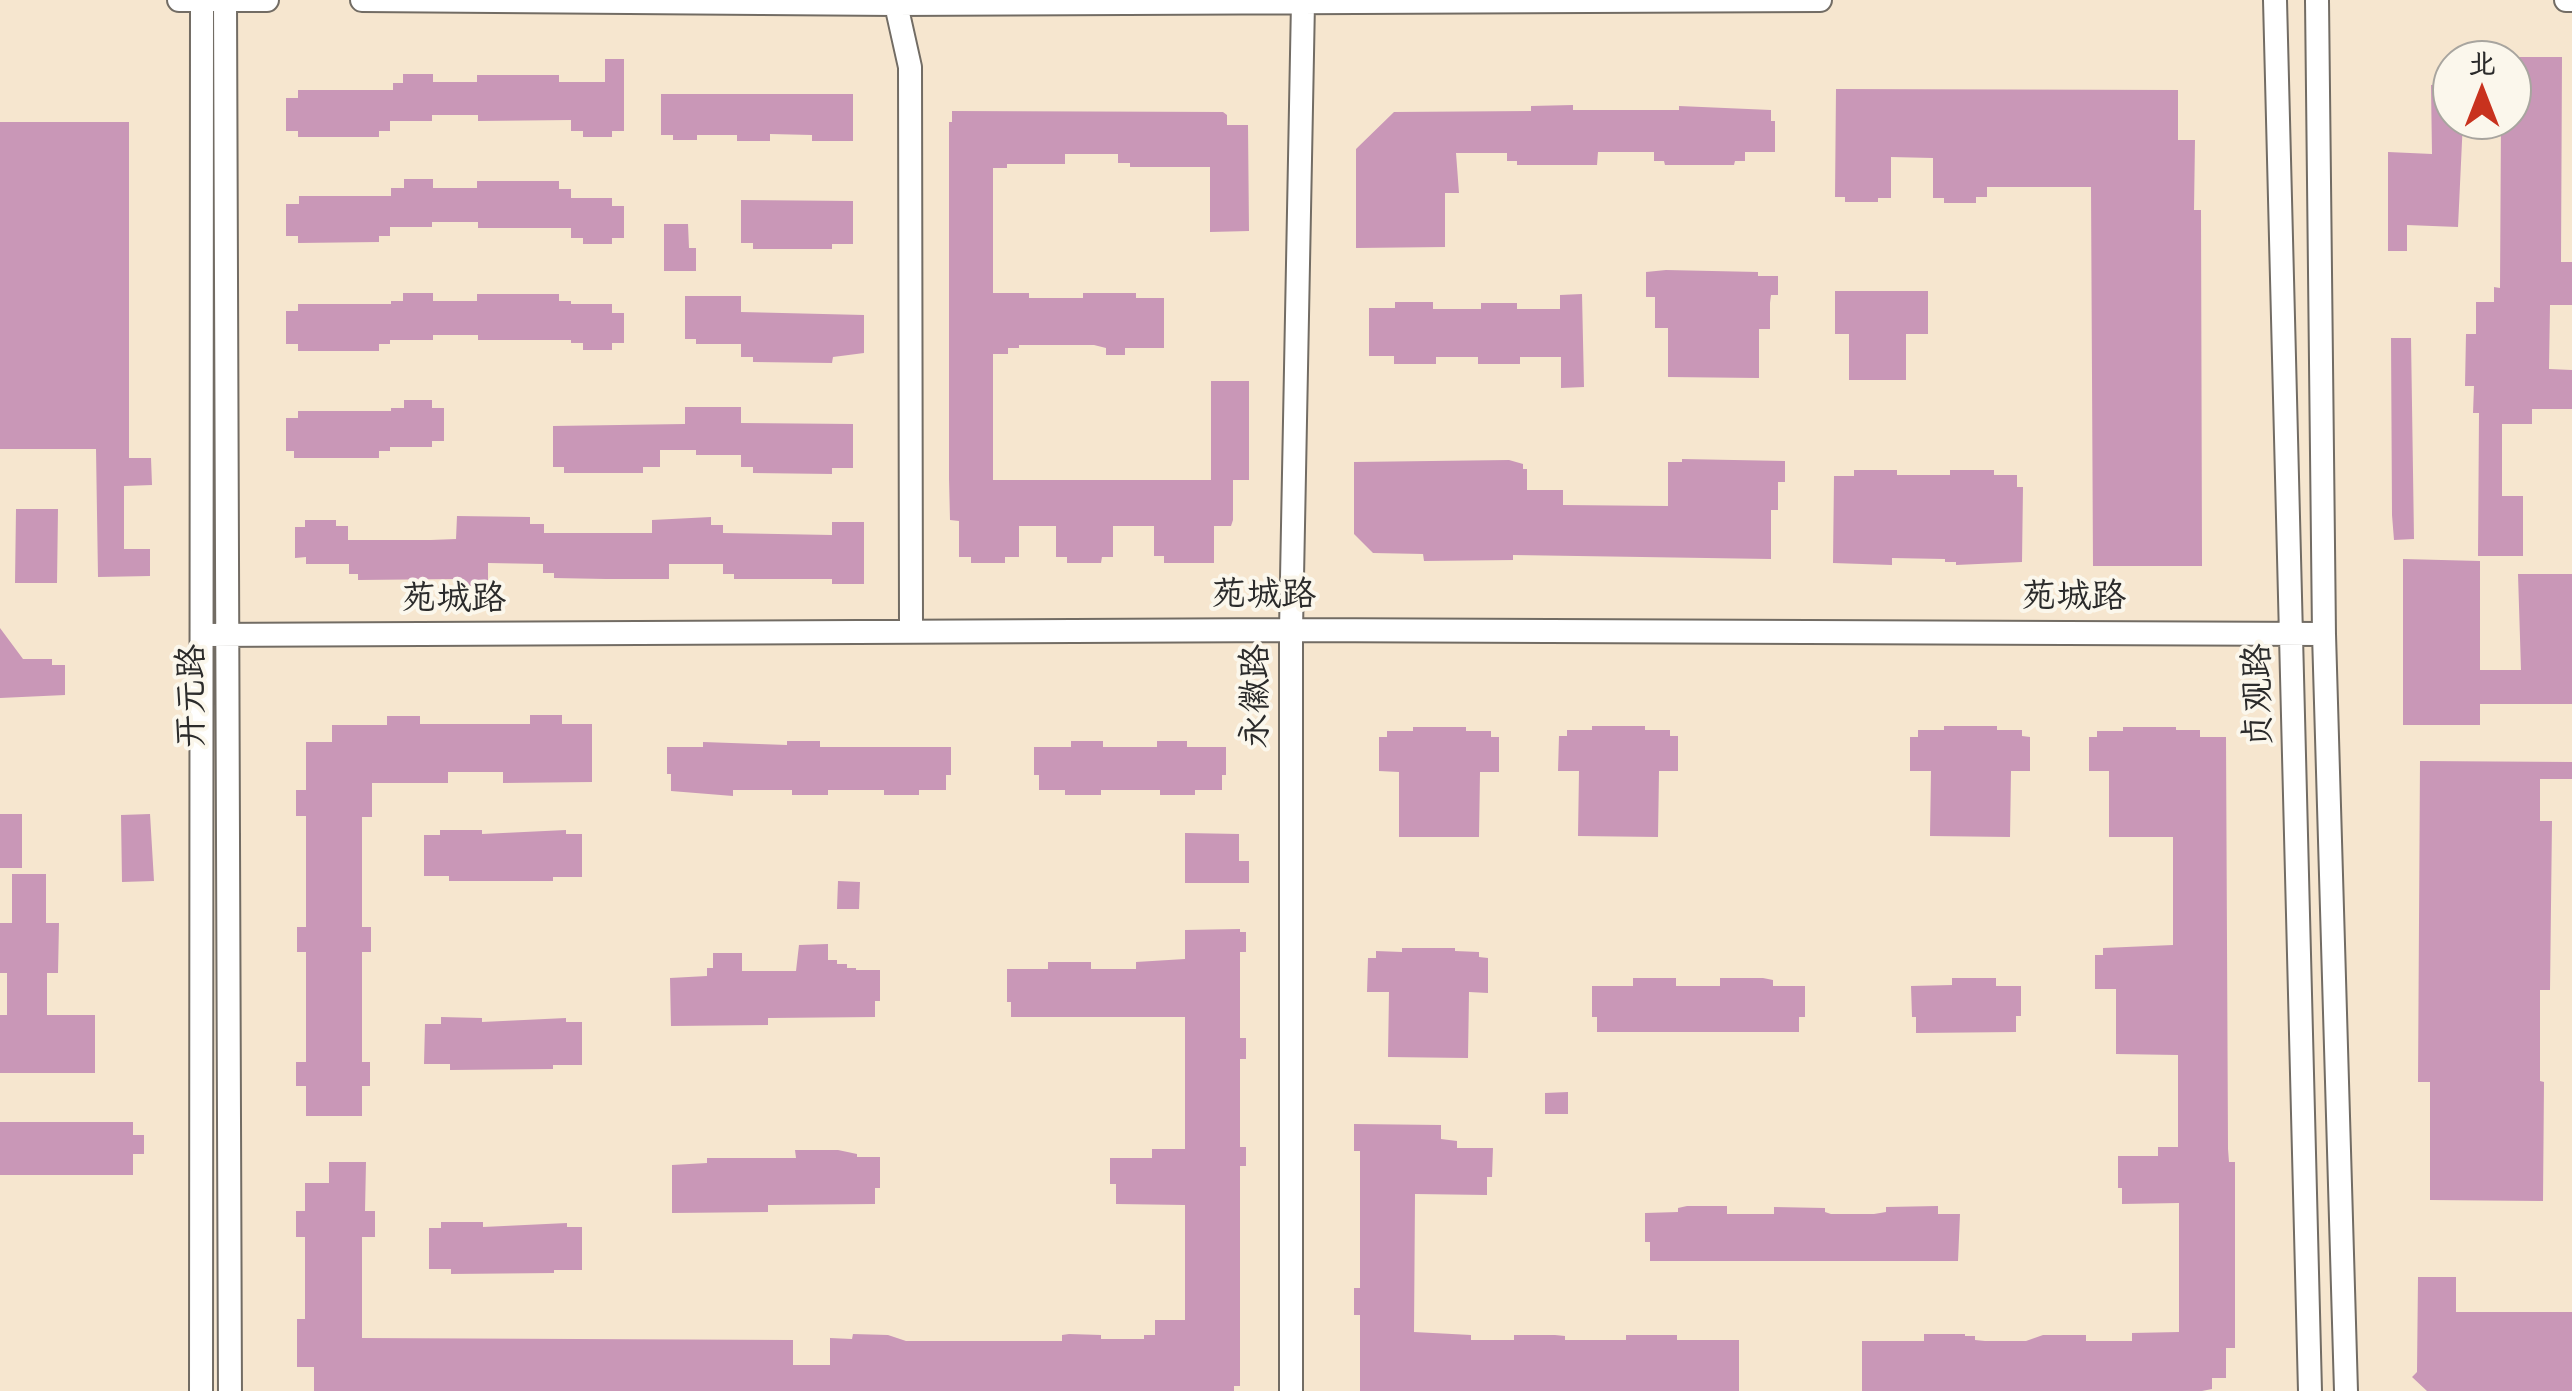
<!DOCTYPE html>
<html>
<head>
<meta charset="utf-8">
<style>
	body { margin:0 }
	#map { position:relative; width:2572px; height:1391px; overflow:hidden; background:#f6e6cf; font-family:"Playpen Sans","LXGW WenKai TC",sans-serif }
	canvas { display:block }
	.north { position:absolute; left:2432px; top:40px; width:100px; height:100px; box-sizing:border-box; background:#fbf7ec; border:2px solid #a8a59f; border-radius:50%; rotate:0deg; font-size:28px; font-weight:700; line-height:40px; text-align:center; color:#2b2b2b }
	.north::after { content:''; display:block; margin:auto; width:35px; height:45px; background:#c8321e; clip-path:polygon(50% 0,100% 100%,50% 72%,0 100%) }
</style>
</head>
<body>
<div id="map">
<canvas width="2572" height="1391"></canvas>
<div class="north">北</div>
</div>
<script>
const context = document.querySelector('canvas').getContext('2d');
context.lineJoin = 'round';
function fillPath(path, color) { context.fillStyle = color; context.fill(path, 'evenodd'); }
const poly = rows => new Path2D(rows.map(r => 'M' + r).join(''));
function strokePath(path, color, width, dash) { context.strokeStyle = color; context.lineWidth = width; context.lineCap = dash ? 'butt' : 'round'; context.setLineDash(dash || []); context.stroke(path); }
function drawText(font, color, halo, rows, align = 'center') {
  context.font = font + ' "Playpen Sans","LXGW WenKai TC",sans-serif'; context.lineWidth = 8; context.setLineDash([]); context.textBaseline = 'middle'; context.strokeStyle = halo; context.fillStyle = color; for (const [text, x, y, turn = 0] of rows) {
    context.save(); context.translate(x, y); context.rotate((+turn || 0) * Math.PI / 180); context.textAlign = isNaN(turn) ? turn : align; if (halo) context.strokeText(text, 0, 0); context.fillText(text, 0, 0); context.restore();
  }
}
fillPath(poly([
	[2516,57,2562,57,2561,262,2572,262,2572,305,2550,305,2549,369,2572,370,2572,409,2532,409,2532,424,2502,424,2502,496,2523,496,2523,556,2478,556,2479,413,2473,413,2474,386,2465,386,2466,334,2476,334,2476,302,2494,302,2494,287,2500,288,2501,120,2512,120,2512,68,2516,68],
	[605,59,624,59,624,131,612,131,612,137,583,137,583,131,571,131,571,120,478,121,478,115,432,115,432,121,390,121,390,131,379,131,379,137,298,137,298,131,286,131,286,98,298,98,298,90,393,90,393,83,403,83,403,74,433,74,433,82,477,82,477,75,559,75,559,82,605,82],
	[2452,84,2452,120,2463,120,2458,227,2407,225,2407,251,2388,251,2388,152,2432,154,2431,85],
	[1836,89,2178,90,2178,140,2195,140,2194,210,2201,210,2202,566,2093,566,2091,187,1987,187,1987,197,1976,197,1976,203,1944,203,1944,198,1933,198,1933,158,1891,157,1891,198,1878,198,1878,202,1845,202,1845,197,1835,197],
	[661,94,853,94,853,141,812,141,812,135,770,134,770,141,737,141,737,135,697,135,697,140,673,140,673,135,661,135],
	[1573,105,1573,110,1679,110,1679,106,1771,110,1771,121,1775,121,1775,152,1745,152,1745,161,1735,161,1734,165,1665,165,1664,161,1654,161,1654,152,1598,152,1597,165,1517,165,1517,161,1507,161,1507,153,1456,153,1459,193,1445,193,1445,247,1356,248,1356,149,1394,112,1531,111,1531,106],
	[952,111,1223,112,1227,115,1227,125,1248,125,1249,231,1210,232,1210,167,1130,167,1130,163,1118,163,1118,154,1065,154,1065,164,1007,164,1007,168,993,168,993,293,1029,293,1029,298,1083,298,1083,293,1136,293,1136,298,1164,298,1164,348,1125,348,1125,355,1106,355,1106,348,1094,345,1019,345,1019,348,1008,348,1008,354,993,354,993,480,1211,480,1211,381,1249,381,1249,480,1233,480,1233,520,1231,526,1214,526,1214,563,1164,563,1164,556,1154,556,1154,526,1113,526,1113,557,1102,557,1101,563,1067,563,1067,557,1056,557,1056,526,1019,526,1019,557,1005,557,1005,563,971,563,971,557,959,557,959,521,950,520,949,479,949,122,952,122],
	[0,122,129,122,129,458,151,458,152,485,124,486,124,549,150,549,150,576,98,577,96,449,0,449],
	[404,179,433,179,433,188,477,188,477,181,559,181,559,189,571,189,571,198,612,198,612,206,624,206,624,238,612,238,612,244,583,244,583,238,571,238,571,228,478,228,478,222,432,222,432,227,390,227,390,236,379,236,379,242,298,243,298,236,286,236,286,204,299,204,299,196,391,196,391,188,404,188],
	[741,200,853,201,853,244,832,244,832,249,753,249,753,243,741,243],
	[664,224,688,224,689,248,696,248,696,271,664,271],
	[1666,270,1758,272,1758,276,1778,276,1778,295,1771,295,1770,303,1770,329,1759,329,1759,378,1668,377,1668,328,1655,328,1655,297,1646,297,1646,272],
	[1835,291,1928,291,1928,334,1906,334,1906,380,1849,380,1849,334,1835,334],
	[403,293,433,293,433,301,477,301,477,294,559,294,559,301,571,301,571,304,612,304,612,313,624,313,624,343,612,343,612,350,583,350,583,343,571,343,571,340,478,340,478,335,433,335,433,340,390,340,390,344,379,344,379,351,298,351,298,344,286,344,286,311,298,311,298,304,391,304,391,301,403,301],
	[1582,294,1584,387,1561,388,1561,357,1520,357,1520,364,1478,364,1478,357,1436,357,1436,364,1394,364,1394,356,1369,356,1369,308,1395,308,1395,302,1433,302,1433,309,1481,309,1481,303,1517,303,1517,309,1560,309,1560,295],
	[685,296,741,296,741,312,864,315,864,353,833,357,832,363,753,362,753,357,741,357,741,344,696,344,696,339,685,339],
	[2391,338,2411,338,2414,539,2394,540,2392,515],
	[404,400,432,400,432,408,444,408,444,441,432,441,432,447,390,447,390,451,379,451,379,458,294,458,294,451,286,451,286,418,298,418,298,411,391,411,391,408,404,408],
	[685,407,741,407,741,423,853,424,853,468,832,468,832,474,753,473,753,467,741,467,741,455,696,455,696,450,660,450,660,467,643,467,643,473,564,473,564,467,553,467,553,426,685,424],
	[1682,459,1785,461,1785,482,1778,482,1778,510,1771,510,1771,559,1513,555,1513,560,1424,561,1423,554,1373,553,1354,534,1354,462,1509,460,1523,464,1523,469,1527,469,1527,490,1563,490,1563,505,1668,506,1668,462,1682,462],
	[1854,470,1897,470,1897,475,1950,475,1950,470,1994,470,1994,475,2017,475,2017,487,2023,487,2022,562,1956,565,1956,562,1945,562,1945,559,1892,558,1892,565,1833,563,1834,476,1854,476],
	[16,509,58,509,57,583,15,583],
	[457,516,530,517,530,524,544,524,544,533,652,533,652,520,711,517,711,525,723,525,723,533,832,535,832,522,864,522,864,584,832,584,832,579,734,579,734,574,723,574,723,564,669,564,669,579,606,579,554,578,554,573,543,573,543,564,488,563,488,586,456,586,456,579,358,580,358,574,349,574,349,564,306,564,306,557,295,558,295,527,305,527,305,520,336,520,336,526,348,526,348,540,431,540,456,539],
	[2403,559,2480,561,2480,670,2521,670,2518,574,2572,574,2572,704,2480,704,2480,725,2403,725],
	[0,628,23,659,52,659,52,665,65,665,65,695,0,698],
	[530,715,562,715,562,724,592,724,592,782,503,783,503,772,448,772,448,783,372,783,372,817,362,817,362,927,371,927,371,952,362,952,362,1062,370,1062,370,1086,362,1086,362,1116,306,1116,306,1086,296,1086,296,1062,306,1062,306,952,297,952,297,927,306,927,306,816,296,816,296,790,306,790,306,742,332,742,332,725,387,725,387,716,420,716,420,724,530,724],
	[1592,726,1645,726,1645,730,1670,730,1670,736,1678,736,1678,771,1659,771,1658,837,1578,836,1579,771,1558,771,1559,736,1567,736,1567,730,1592,730],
	[1944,726,1997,726,1997,730,2022,730,2022,736,2030,737,2030,771,2011,771,2010,837,1930,836,1931,771,1910,771,1910,737,1918,737,1918,730,1944,730],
	[1413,727,1466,727,1466,731,1491,731,1491,737,1499,737,1499,772,1480,772,1479,837,1399,837,1399,772,1379,771,1379,737,1387,737,1387,731,1413,731],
	[2123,727,2176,727,2176,730,2200,730,2200,737,2226,737,2228,1149,2229,1162,2235,1162,2235,1348,2226,1348,2226,1378,2212,1378,2212,1389,2202,1391,1862,1391,1862,1341,1924,1341,1924,1334,1965,1334,1965,1336,1975,1336,1975,1340,1985,1341,2026,1341,2043,1335,2086,1335,2086,1341,2132,1341,2132,1333,2179,1332,2179,1203,2122,1204,2122,1188,2118,1188,2118,1156,2158,1156,2158,1147,2178,1147,2178,1055,2116,1054,2116,989,2095,989,2095,955,2103,955,2103,948,2173,945,2173,837,2109,837,2109,771,2089,771,2089,737,2097,737,2097,731,2123,731],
	[787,741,820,741,820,747,951,747,951,775,946,775,946,790,919,790,919,795,884,795,884,790,828,790,828,795,792,795,792,790,733,790,733,796,671,791,671,774,667,774,667,747,703,747,703,742,787,745],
	[1071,741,1103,741,1103,747,1157,747,1157,741,1187,741,1187,747,1226,747,1226,775,1222,775,1222,790,1195,790,1195,795,1160,795,1160,790,1101,790,1101,795,1065,795,1065,790,1039,790,1039,775,1034,775,1034,747,1071,747],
	[2420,761,2572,762,2572,779,2540,779,2540,821,2552,821,2550,990,2540,990,2540,1081,2544,1082,2543,1201,2430,1200,2430,1082,2418,1082],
	[0,814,22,814,22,868,0,868],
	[150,814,154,881,122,882,121,815],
	[440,830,482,830,482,834,566,830,566,834,582,834,582,877,553,877,553,881,449,881,449,876,424,876,424,835,440,835],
	[1185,833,1239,834,1239,861,1249,861,1249,883,1185,883],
	[12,874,46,874,46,923,59,923,58,973,47,973,47,1015,95,1015,95,1073,0,1073,0,1015,7,1015,7,973,0,973,0,923,12,923],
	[838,881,860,882,859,909,837,909],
	[1240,929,1240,932,1246,932,1246,952,1240,952,1240,1038,1246,1038,1246,1059,1240,1059,1240,1147,1246,1147,1246,1166,1240,1166,1240,1386,1234,1386,1234,1391,314,1391,314,1367,297,1367,297,1319,305,1319,305,1237,296,1237,296,1211,305,1211,305,1183,329,1183,329,1162,366,1162,365,1211,375,1211,375,1237,362,1237,362,1338,793,1340,793,1365,830,1365,830,1338,852,1339,853,1334,888,1335,906,1341,1062,1341,1062,1335,1069,1334,1101,1335,1101,1339,1144,1339,1144,1335,1155,1335,1155,1320,1185,1320,1185,1205,1116,1204,1116,1184,1110,1184,1110,1158,1152,1158,1152,1149,1185,1149,1185,1017,1011,1017,1011,1002,1007,1002,1007,969,1048,969,1048,962,1091,962,1091,969,1136,969,1136,962,1185,959,1185,930],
	[828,944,828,960,837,960,837,964,847,964,847,968,856,968,856,970,880,970,880,1001,875,1001,875,1017,768,1018,768,1025,671,1026,670,978,707,976,707,968,713,968,713,953,742,953,742,971,796,971,799,945],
	[1402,948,1455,948,1455,951,1479,952,1479,957,1488,958,1488,993,1469,992,1468,1058,1388,1057,1389,992,1367,992,1368,958,1376,958,1376,951,1402,952],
	[1633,978,1676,978,1676,986,1720,986,1720,978,1763,978,1773,980,1773,986,1805,986,1805,1017,1799,1017,1799,1032,1597,1032,1597,1017,1592,1017,1592,986,1633,986],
	[1952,978,1996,978,1996,986,2021,986,2021,1016,2016,1016,2016,1032,1916,1033,1916,1017,1912,1017,1911,986,1952,985],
	[441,1017,482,1018,482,1022,566,1018,566,1022,582,1022,582,1065,553,1065,553,1069,450,1070,450,1064,424,1064,425,1024,441,1024],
	[1568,1092,1568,1114,1545,1114,1545,1093],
	[0,1122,133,1122,133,1135,144,1135,144,1154,133,1154,133,1175,0,1175],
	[1354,1124,1441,1125,1441,1139,1457,1141,1457,1148,1493,1148,1492,1177,1487,1177,1487,1195,1415,1194,1414,1332,1471,1335,1471,1340,1514,1340,1514,1335,1555,1335,1565,1336,1565,1340,1626,1340,1626,1335,1677,1335,1677,1340,1739,1340,1739,1391,1360,1391,1360,1315,1354,1315,1354,1288,1360,1288,1360,1151,1354,1151],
	[795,1150,838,1150,857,1154,857,1157,880,1157,880,1188,875,1188,875,1204,768,1205,768,1212,672,1213,672,1165,707,1163,707,1158,796,1158],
	[1687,1206,1727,1206,1727,1214,1774,1214,1774,1207,1825,1208,1825,1212,1831,1214,1874,1214,1886,1212,1886,1207,1938,1206,1938,1214,1960,1214,1958,1261,1650,1261,1650,1242,1645,1242,1645,1213,1678,1212,1678,1208],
	[441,1222,483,1222,483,1227,567,1223,567,1227,582,1227,582,1270,554,1270,554,1273,451,1274,451,1269,429,1269,429,1228,441,1228],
	[2418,1277,2456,1277,2456,1312,2572,1312,2572,1391,2427,1391,2412,1377,2417,1372]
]), '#c997b7');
const minor = poly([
	[179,0,267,0],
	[225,0,230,1391],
	[362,0,895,4,1820,0],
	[895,0,910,67,911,631],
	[2275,0,2310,1391],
	[2317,0,2324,634,2346,1391],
	[2566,0,2572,0],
	[204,635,1291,630,2324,634],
	[201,1391,202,1],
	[1291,1391,1291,630,1303,2]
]);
strokePath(minor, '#726c64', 26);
strokePath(minor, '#fff', 22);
drawText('35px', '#2b2b2b', '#fbf7ec', [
	["苑城路",1264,595],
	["苑城路",2074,597],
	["苑城路",454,599],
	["开元路",192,696,-90],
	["永徽路",1256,696,-90],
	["贞观路",2259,696,-91]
]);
</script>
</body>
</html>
